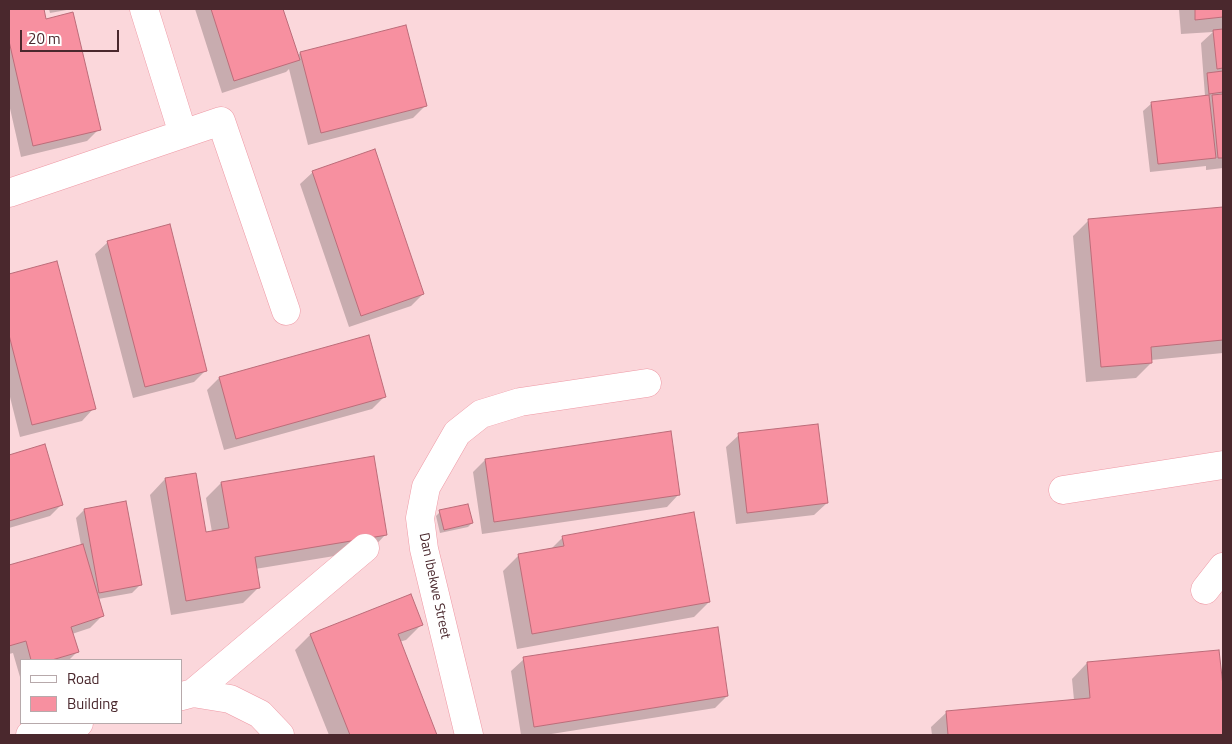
<!DOCTYPE html>
<html>
<head>
<meta charset="utf-8">
<style>
	body { margin:0 }
	#map { position:relative; width:1232px; height:744px; overflow:hidden; background:#fbd7db; font-family:"Titillium Web",sans-serif }
	canvas { display:block }
	.frame { position:absolute; inset:0; border:10px solid #4a282d; pointer-events:none }
	.legend { position:absolute; left:20px; top:659px; width:162px; height:65px; box-sizing:border-box; background:#fff; border:1px solid #b7a9ab; margin:0; padding:6px 9px; list-style:none; font-size:15px; color:#4a282d }
	.legend li { display:flex; align-items:center; gap:10px; height:25px }
	.legend b { width:25px; border:1px solid #b7a9ab }
	.scale { position:absolute; left:20px; top:30px; width:99px; height:22px; box-sizing:border-box; border:2px solid #4a282d; border-top:0; padding-left:6px; font-size:15px; line-height:18px; white-space:nowrap; color:#4a282d; -webkit-text-stroke:4px #fff; paint-order:stroke }
</style>
</head>
<body>
<div id="map">
<canvas width="1232" height="744"></canvas>
<div class="frame"></div>
<ul class="legend">
<li><b style="height:6px;background:#fff"></b>Road</li>
<li><b style="height:14px;background:#f790a0"></b>Building</li>
</ul>
<div class="scale">20 m</div>
</div>
<script>
const context = document.querySelector('canvas').getContext('2d');
context.lineJoin = 'round';
function fillPath(path, color) { context.fillStyle = color; context.fill(path, 'evenodd'); }
const poly = rows => new Path2D(rows.map(r => 'M' + r).join(''));
function strokePath(path, color, width, dash) { context.strokeStyle = color; context.lineWidth = width; context.lineCap = dash ? 'butt' : 'round'; context.setLineDash(dash || []); context.stroke(path); }
function drawText(font, color, halo, rows, align = 'center') {
  context.font = font + ' "Titillium Web",sans-serif'; context.lineWidth = 4; context.setLineDash([]); context.textBaseline = 'middle'; context.strokeStyle = halo; context.fillStyle = color; for (const [text, x, y, turn = 0] of rows) {
    context.save(); context.translate(x, y); context.rotate((+turn || 0) * Math.PI / 180); context.textAlign = isNaN(turn) ? turn : align; if (halo) context.strokeText(text, 0, 0); context.fillText(text, 0, 0); context.restore();
  }
}
fillPath(poly([
	[17,9,43,9,45,20,99,129,87,141,21,157,9,104,9,11],
	[49,9,72,9,50,13],
	[195,9,282,9,297,56,300,53,425,106,413,118,308,145,289,69,286,72,222,93],
	[1179,9,1223,9,1223,168,1206,170,1206,166,1150,172,1143,111,1152,103,1205,96,1201,43,1213,32,1181,34],
	[313,172,423,294,411,306,349,327,300,184],
	[1223,208,1223,353,1151,360,1151,363,1136,378,1086,382,1073,236,1088,221],
	[108,242,206,370,194,382,133,398,95,254],
	[56,262,94,408,82,421,20,437,9,393,9,275],
	[219,378,384,397,372,409,224,450,207,390],
	[670,432,679,494,667,507,482,534,473,472,485,460],
	[739,435,827,503,814,515,736,524,726,447],
	[44,445,62,504,50,516,9,528,9,456],
	[195,474,205,533,212,532,206,498,221,483,386,534,371,550,255,569,258,588,243,603,171,615,150,495,165,479],
	[84,510,141,584,132,593,98,599,102,616,90,628,72,634,77,652,69,660,21,660,20,677,13,653,9,654,9,566,81,545,76,518],
	[440,512,472,523,468,527,440,533,436,516],
	[563,537,709,602,694,617,517,649,503,571,518,556,550,550],
	[410,596,421,625,406,640,399,642,436,735,329,735,295,650,310,635],
	[524,659,727,696,715,708,545,735,521,735,511,671],
	[1087,663,1223,687,1223,735,932,735,931,727,947,712,1074,700,1072,679]
]), '#0003');
const building = poly([
	[9,9,44,9,46,19,73,12,101,130,33,146,9,41,9,9],
	[211,9,283,9,300,60,234,81,211,9],
	[1195,9,1223,9,1223,17,1195,20,1195,9],
	[406,25,427,106,321,133,300,52,406,25],
	[1223,29,1223,68,1217,69,1213,30,1223,29],
	[1223,71,1223,92,1209,94,1207,73,1223,71],
	[1223,94,1223,158,1218,158,1212,95,1223,94],
	[1209,95,1216,158,1158,164,1151,102,1209,95],
	[375,149,424,294,361,316,312,171,375,149],
	[1223,207,1223,340,1151,347,1152,363,1101,367,1088,219,1223,207],
	[170,224,207,371,145,387,107,241,170,224],
	[57,261,96,409,32,425,9,335,9,274,57,261],
	[369,335,386,397,236,439,219,377,369,335],
	[818,424,828,503,747,513,738,433,818,424],
	[671,431,680,495,494,522,485,459,671,431],
	[45,444,63,505,9,521,9,455,45,444],
	[374,456,387,535,255,557,260,588,186,601,165,478,196,473,206,532,229,528,221,482,374,456],
	[126,501,142,585,99,593,84,509,126,501],
	[468,504,473,523,444,530,439,510,468,504],
	[694,512,710,602,532,634,518,554,564,546,562,536,694,512],
	[83,544,104,616,71,627,79,652,52,660,31,660,26,641,9,646,9,565,83,544],
	[411,594,423,625,398,634,437,735,350,735,310,634,411,594],
	[718,627,728,696,534,727,523,657,718,627],
	[1219,650,1223,686,1223,735,948,735,946,711,1090,698,1087,662,1219,650]
]);
fillPath(building, '#f790a0');
strokePath(building, '#bc6c79', 1);
const minor = poly([
	[144,9,183,134],
	[9,193,221,121,286,311],
	[1063,490,1223,465],
	[1205,590,1223,567],
	[193,693,365,548],
	[182,696,193,693,230,699,260,714,280,735],
	[30,735,79,723],
	[469,735,424,549,420,518,426,487,457,433,481,414,520,402,647,383]
]);
strokePath(minor, '#ee99a5', 29);
strokePath(minor, '#fff', 28);
drawText('14px', '#4a282d', '#fff', [
	["Dan Ibekwe Street",434,586,78]
]);
</script>
</body>
</html>
